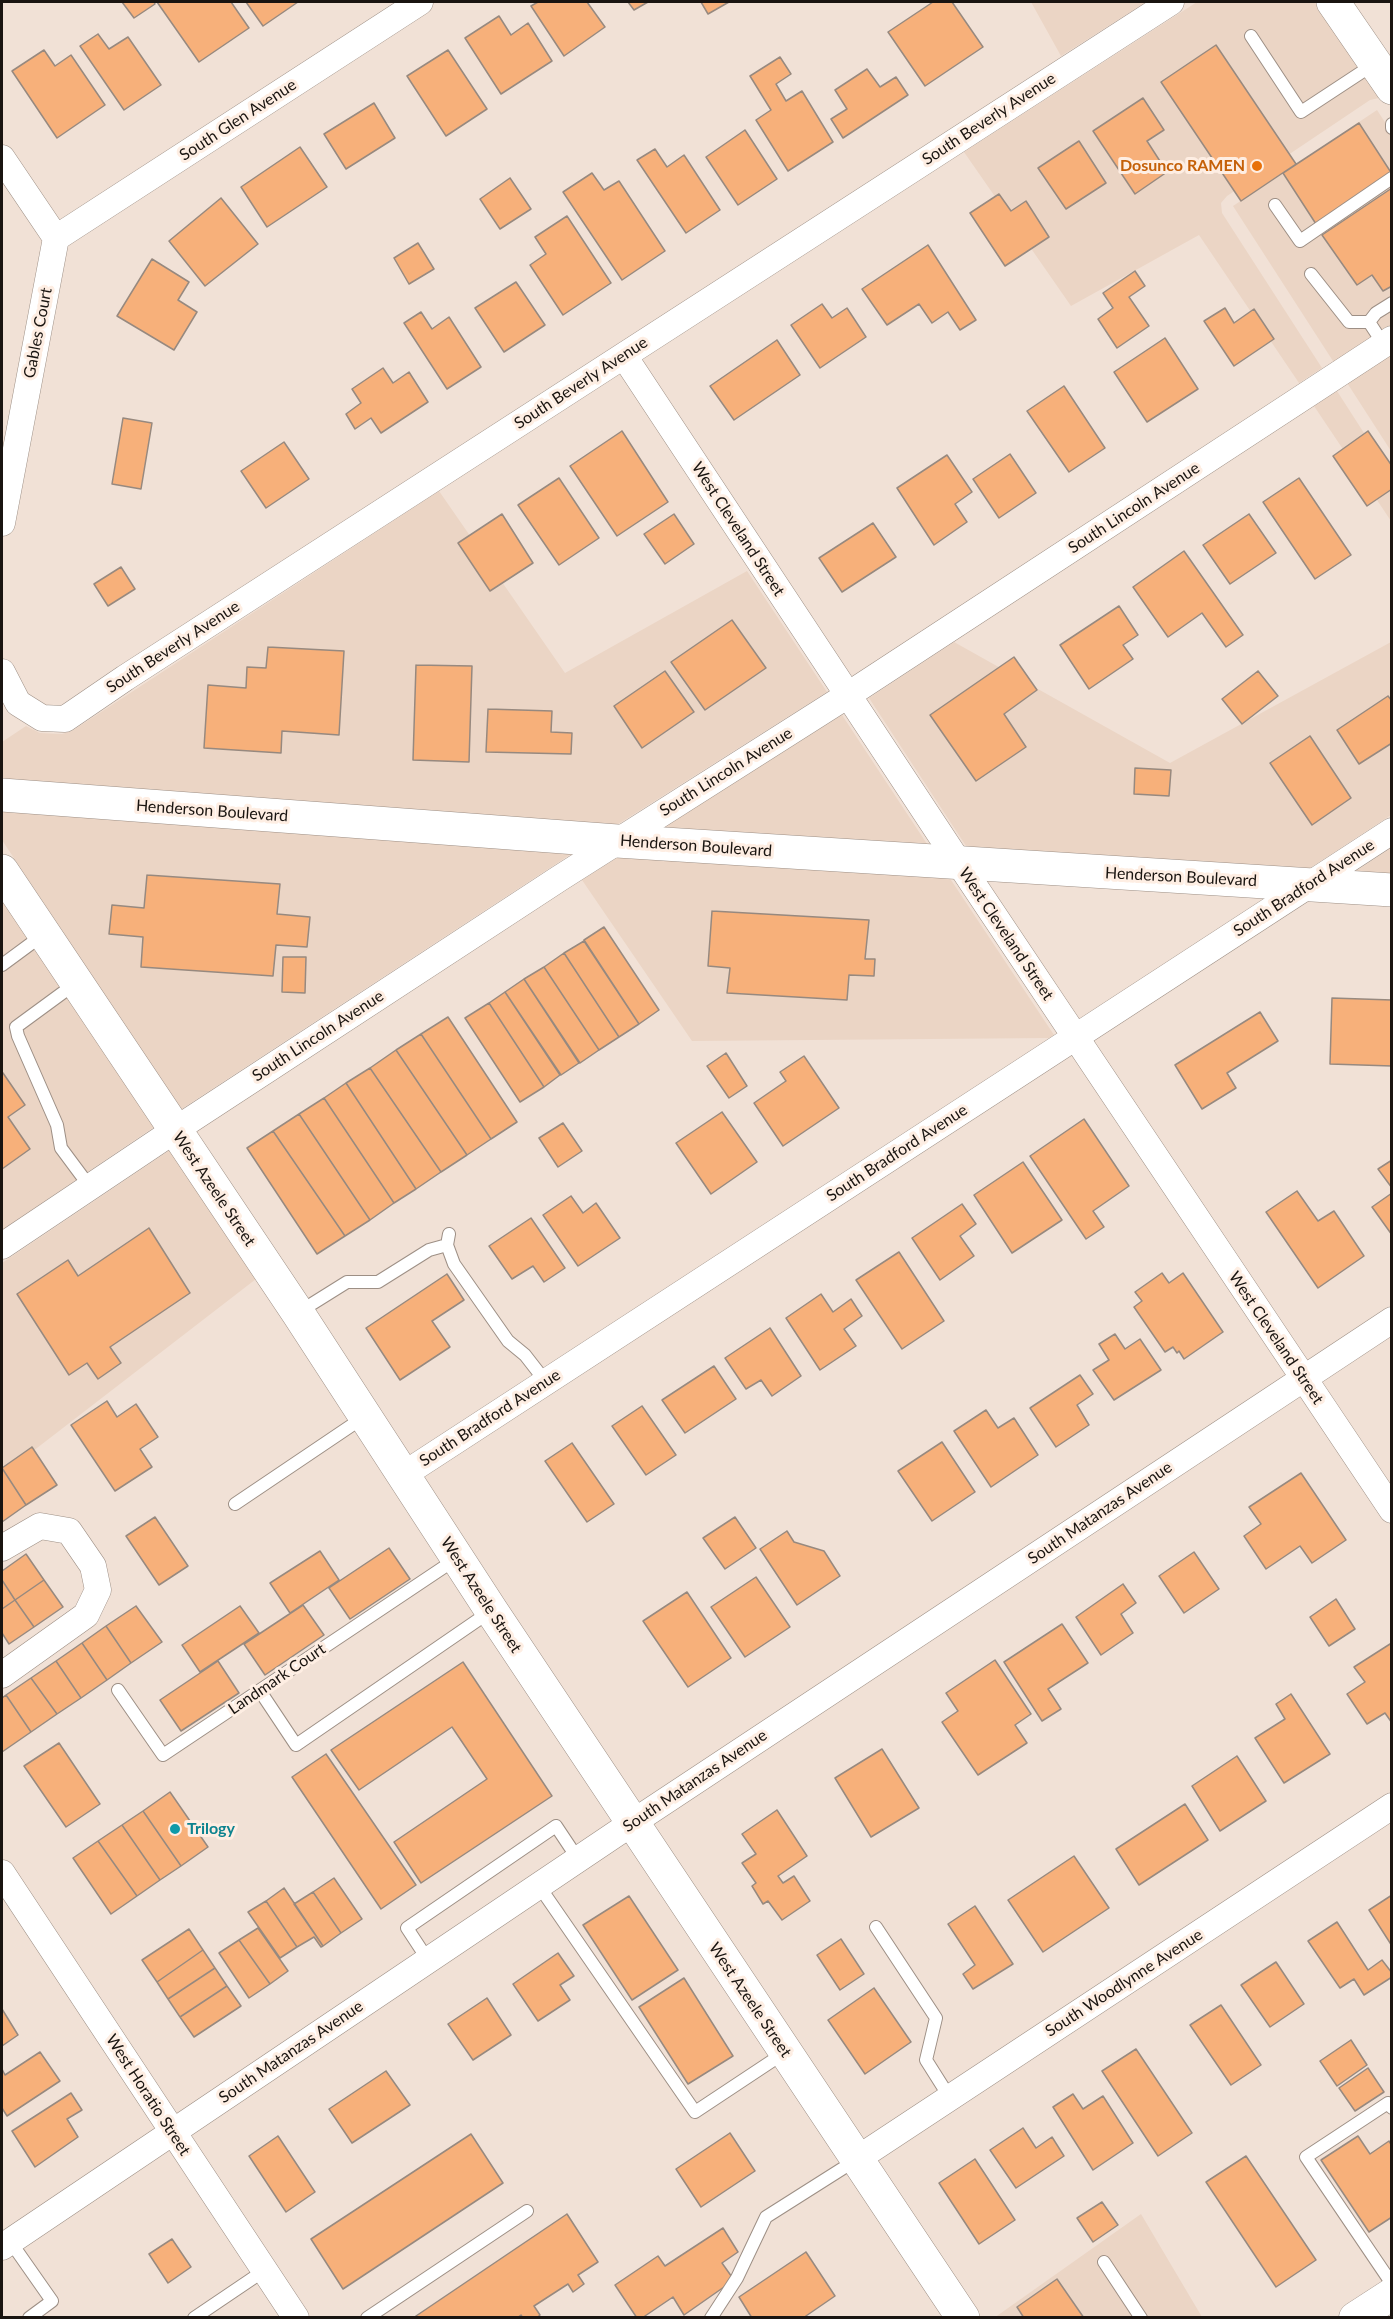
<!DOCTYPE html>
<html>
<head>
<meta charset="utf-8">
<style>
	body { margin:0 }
	#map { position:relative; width:1393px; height:2319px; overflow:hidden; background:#f1e1d6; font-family:Lato,sans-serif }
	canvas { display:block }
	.frame { position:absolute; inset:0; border:3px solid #191410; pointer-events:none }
</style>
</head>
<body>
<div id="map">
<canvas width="1393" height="2319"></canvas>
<div class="frame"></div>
</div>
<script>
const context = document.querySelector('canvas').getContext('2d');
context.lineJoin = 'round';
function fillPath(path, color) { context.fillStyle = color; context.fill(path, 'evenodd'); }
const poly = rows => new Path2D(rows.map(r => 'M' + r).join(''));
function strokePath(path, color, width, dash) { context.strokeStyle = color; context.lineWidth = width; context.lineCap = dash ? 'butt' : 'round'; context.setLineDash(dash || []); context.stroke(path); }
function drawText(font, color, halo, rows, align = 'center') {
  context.font = font + ' Lato,sans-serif'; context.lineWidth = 6; context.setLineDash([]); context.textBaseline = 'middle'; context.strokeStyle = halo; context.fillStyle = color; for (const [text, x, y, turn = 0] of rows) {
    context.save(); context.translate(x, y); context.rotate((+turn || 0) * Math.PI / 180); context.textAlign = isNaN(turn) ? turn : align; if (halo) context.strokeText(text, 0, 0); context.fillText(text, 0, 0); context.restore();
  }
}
fillPath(poly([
	[1031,2,1146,2,1061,56],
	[1197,2,1315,2,1379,98,1370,100,1227,196,1221,203,1222,213,1322,368,1299,383,1199,235,1071,306,964,152],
	[1377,110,1392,133,1391,451,1233,206],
	[1337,391,1391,475,1391,521,1314,406],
	[439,491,565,673,747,571,827,692,615,826,2,780,2,742,26,726,40,733,62,734,72,731],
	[954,642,1170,763,1391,642,1391,815,1307,870,968,849,869,698],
	[842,715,929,847,661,829],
	[2,810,574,852,180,1110,2,840],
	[1391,848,1391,875,1353,873],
	[620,856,949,877,1054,1035,1049,1038,692,1041,582,880],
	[2,897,154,1127,2,1230],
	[170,1150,256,1279,2,1475,2,1263],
	[1141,2214,1202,2317,994,2318]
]), '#ebd5c5');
const building = poly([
	[122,2,154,2,155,4,134,18,122,2],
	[157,2,231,2,249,28,199,62,157,2],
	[246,2,298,2,263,26,246,2],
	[538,2,587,2,605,27,564,56,531,6,538,2],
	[628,2,648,2,634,10,628,2],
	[701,2,729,2,708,14,701,2],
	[933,2,952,2,983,47,925,86,888,32,933,2],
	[499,16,511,35,528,23,552,61,501,94,465,38,499,16],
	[98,34,109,49,128,37,161,85,124,110,80,46,98,34],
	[1216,45,1296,164,1241,201,1161,82,1216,45],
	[44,50,55,66,71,55,105,105,57,138,12,71,44,50],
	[448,50,487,109,446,136,407,76,448,50],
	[780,57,791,74,776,84,786,101,802,91,833,142,788,171,756,120,771,110,750,76,780,57],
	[867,69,880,87,896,77,908,95,843,138,831,119,847,109,835,90,867,69],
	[1143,98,1164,130,1147,141,1167,172,1135,194,1093,131,1143,98],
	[374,103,395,138,346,169,324,134,374,103],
	[1359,123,1392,174,1316,224,1283,173,1359,123],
	[745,130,777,179,738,205,706,157,745,130],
	[1079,141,1106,183,1066,209,1038,168,1079,141],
	[300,147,327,187,267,227,241,187,300,147],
	[655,149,667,167,684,155,720,210,686,233,637,160,655,149],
	[592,173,604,190,619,181,665,251,622,280,563,192,592,173],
	[510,178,531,209,500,229,480,199,510,178],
	[1392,188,1392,286,1383,291,1372,275,1357,285,1322,235,1392,188],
	[999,194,1011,211,1026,201,1049,237,1005,266,970,213,999,194],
	[221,198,258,244,205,286,169,241,221,198],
	[567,216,611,283,563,315,530,265,546,254,535,237,567,216],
	[418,243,434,269,409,284,394,258,418,243],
	[928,245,976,320,960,330,948,312,932,323,919,304,887,325,862,289,928,245],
	[152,259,189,282,178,300,197,312,174,350,117,316,152,259],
	[1135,271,1145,286,1129,297,1149,326,1117,348,1098,319,1113,308,1103,293,1135,271],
	[516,282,545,325,504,352,475,308,516,282],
	[822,304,832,318,847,308,866,337,820,368,791,325,822,304],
	[1225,308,1234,323,1254,309,1274,339,1234,366,1204,321,1225,308],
	[421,312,432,329,449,317,481,367,447,389,404,323,421,312],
	[1165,338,1198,389,1147,422,1114,372,1165,338],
	[777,340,800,375,734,420,710,386,777,340],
	[383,368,393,383,409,372,428,402,381,433,371,418,355,429,346,414,361,403,352,389,383,368],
	[1064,386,1105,448,1069,472,1027,411,1064,386],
	[123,418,152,423,141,489,112,484,123,418],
	[622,431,668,502,617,536,570,466,622,431],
	[1368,431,1392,466,1392,489,1367,506,1333,456,1368,431],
	[284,442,309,479,266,508,241,471,284,442],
	[1010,454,1036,493,999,518,973,479,1010,454],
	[947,455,972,492,955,504,967,522,934,545,897,488,947,455],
	[559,478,599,538,559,565,518,505,559,478],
	[1299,478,1351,555,1315,579,1263,502,1299,478],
	[502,514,533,563,490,591,458,543,502,514],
	[674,514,694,544,665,564,644,534,674,514],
	[1249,514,1276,553,1230,584,1203,545,1249,514],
	[873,523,896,557,842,592,819,558,873,523],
	[1184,551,1243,635,1226,647,1202,613,1168,637,1133,587,1184,551],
	[121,567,135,589,108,606,94,584,121,567],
	[1119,606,1138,635,1123,645,1133,659,1089,689,1060,645,1119,606],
	[732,620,766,668,705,710,671,662,732,620],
	[268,647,344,651,339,735,282,731,281,753,204,748,208,685,246,688,247,667,266,668,268,647],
	[1014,657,1037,690,1004,714,1026,747,976,781,930,715,1014,657],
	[416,665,472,666,469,762,413,760,416,665],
	[665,671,694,712,642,748,614,706,665,671],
	[1258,671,1278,696,1242,724,1222,699,1258,671],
	[1388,696,1392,701,1392,743,1359,764,1337,730,1388,696],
	[488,709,552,711,551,732,572,733,571,754,486,752,488,709],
	[1310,736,1351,798,1312,825,1270,763,1310,736],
	[1135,768,1171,770,1169,796,1134,794,1135,768],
	[147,875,280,884,277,914,310,917,307,947,276,945,273,976,141,967,143,937,109,934,112,905,144,908,147,875],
	[712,911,869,920,865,959,875,959,874,976,849,975,847,1000,727,993,730,968,708,966,712,911],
	[604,927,659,1010,639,1024,584,940,604,927],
	[584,941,639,1024,619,1037,564,953,584,941],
	[564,953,619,1037,599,1050,544,967,564,953],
	[283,957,306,957,305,993,282,992,283,957],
	[544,967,599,1050,580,1063,524,979,544,967],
	[524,979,579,1063,561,1075,505,992,524,979],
	[505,992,560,1075,544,1087,489,1003,505,992],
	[1332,998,1392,1000,1392,1066,1330,1064,1332,998],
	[489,1003,544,1087,520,1102,465,1018,489,1003],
	[1260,1012,1278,1041,1227,1073,1236,1088,1202,1109,1175,1065,1260,1012],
	[448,1017,517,1122,491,1139,421,1034,448,1017],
	[421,1034,491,1139,467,1155,396,1050,421,1034],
	[396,1050,467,1155,441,1172,370,1068,396,1050],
	[726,1053,747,1086,729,1098,707,1066,726,1053],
	[804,1056,839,1108,783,1146,754,1103,786,1081,780,1072,804,1056],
	[370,1068,441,1172,416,1189,346,1083,370,1068],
	[3,1073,25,1105,8,1117,30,1149,2,1169,2,1074,3,1073],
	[346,1083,416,1189,394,1203,324,1098,346,1083],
	[324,1098,394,1203,370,1220,299,1114,324,1098],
	[722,1112,757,1162,711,1194,676,1143,722,1112],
	[299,1114,370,1220,345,1236,273,1131,299,1114],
	[1084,1119,1129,1186,1093,1211,1104,1227,1086,1239,1030,1156,1084,1119],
	[563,1123,582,1151,558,1167,539,1138,563,1123],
	[273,1131,345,1236,317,1254,247,1148,273,1131],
	[1392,1160,1392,1188,1378,1169,1392,1160],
	[1023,1162,1062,1220,1012,1253,974,1195,1023,1162],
	[1297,1191,1318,1221,1334,1211,1364,1256,1318,1288,1266,1212,1297,1191],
	[1392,1193,1392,1235,1372,1207,1392,1193],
	[571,1196,583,1213,596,1203,620,1238,578,1266,543,1215,571,1196],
	[962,1204,976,1224,960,1236,974,1256,940,1280,912,1238,962,1204],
	[531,1218,565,1268,544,1282,533,1266,512,1279,489,1246,531,1218],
	[149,1228,190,1293,110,1347,121,1363,98,1379,87,1363,69,1375,17,1294,68,1260,78,1276,149,1228],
	[899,1252,944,1321,902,1349,856,1280,899,1252],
	[1162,1273,1169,1283,1183,1273,1223,1332,1184,1359,1179,1351,1177,1353,1173,1347,1165,1352,1134,1307,1142,1301,1135,1292,1162,1273],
	[447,1274,464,1300,432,1321,450,1347,400,1380,366,1328,447,1274],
	[821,1294,833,1312,851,1299,862,1316,844,1329,856,1346,820,1370,786,1318,821,1294],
	[770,1328,801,1376,772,1396,761,1380,746,1389,725,1358,770,1328],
	[1115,1334,1125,1349,1140,1339,1161,1370,1114,1400,1093,1370,1109,1360,1099,1344,1115,1334],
	[714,1366,736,1399,685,1433,662,1400,714,1366],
	[1080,1375,1093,1394,1077,1405,1089,1425,1056,1447,1030,1408,1080,1375],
	[107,1401,117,1417,136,1404,158,1437,140,1449,152,1467,115,1491,71,1425,107,1401],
	[642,1406,676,1455,646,1475,612,1426,642,1406],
	[986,1410,998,1428,1014,1418,1038,1455,991,1487,954,1431,986,1410],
	[942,1442,975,1492,932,1521,898,1471,942,1442],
	[572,1443,614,1504,587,1522,545,1461,572,1443],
	[32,1447,57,1485,26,1505,2,1468,32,1447],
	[2,1468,26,1505,2,1522,2,1468],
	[1301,1473,1346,1540,1312,1563,1300,1546,1266,1569,1244,1536,1261,1524,1249,1507,1301,1473],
	[155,1517,188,1566,159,1585,126,1536,155,1517],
	[735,1517,756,1548,725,1569,703,1538,735,1517],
	[787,1531,794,1542,824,1551,840,1576,797,1605,760,1549,787,1531],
	[389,1548,410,1579,350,1619,329,1588,389,1548],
	[320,1551,339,1580,290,1613,270,1583,320,1551],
	[1194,1552,1219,1589,1184,1613,1159,1576,1194,1552],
	[26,1554,44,1580,15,1600,2,1580,2,1571,26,1554],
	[756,1577,790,1627,745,1657,711,1607,756,1577],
	[2,1580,15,1600,2,1609,2,1580],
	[44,1580,63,1607,34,1627,15,1600,44,1580],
	[1123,1584,1136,1603,1121,1614,1133,1633,1101,1655,1076,1617,1123,1584],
	[687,1592,731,1658,688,1687,643,1621,687,1592],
	[1336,1599,1355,1629,1329,1646,1310,1617,1336,1599],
	[15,1600,34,1627,9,1644,2,1633,2,1609,15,1600],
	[303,1605,324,1635,265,1675,244,1644,303,1605],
	[136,1606,162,1642,131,1663,106,1626,136,1606],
	[240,1606,259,1633,200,1672,182,1645,240,1606],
	[1062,1624,1088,1663,1048,1689,1061,1709,1042,1721,1004,1662,1062,1624],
	[106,1626,131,1663,107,1680,82,1643,106,1626],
	[82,1643,107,1680,81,1698,56,1661,82,1643],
	[1390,1644,1392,1647,1392,1723,1385,1713,1367,1724,1347,1694,1365,1682,1354,1667,1390,1644],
	[995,1660,1031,1714,1015,1725,1027,1743,978,1775,942,1722,958,1711,946,1693,995,1660],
	[56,1661,81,1698,57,1714,31,1678,56,1661],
	[218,1661,239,1693,181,1731,160,1700,218,1661],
	[463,1662,552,1796,421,1883,394,1842,487,1779,452,1727,359,1790,331,1750,463,1662],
	[31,1678,57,1714,31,1732,6,1695,31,1678],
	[1291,1694,1330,1754,1284,1783,1255,1738,1285,1719,1276,1704,1291,1694],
	[6,1695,31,1732,2,1752,2,1698,6,1695],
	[59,1743,100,1804,66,1827,24,1766,59,1743],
	[882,1749,919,1808,871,1837,835,1778,882,1749],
	[326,1754,416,1885,381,1909,292,1777,326,1754],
	[1237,1756,1266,1801,1220,1831,1192,1786,1237,1756],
	[170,1792,208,1847,181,1866,143,1811,170,1792],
	[1185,1804,1208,1840,1139,1885,1116,1849,1185,1804],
	[777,1810,807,1856,778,1876,783,1883,794,1876,810,1901,782,1920,768,1901,763,1904,752,1886,756,1883,742,1863,756,1854,742,1834,777,1810],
	[143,1811,181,1866,160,1880,122,1825,143,1811],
	[122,1825,160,1880,137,1896,98,1841,122,1825],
	[98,1841,137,1896,111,1914,73,1858,98,1841],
	[1074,1856,1109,1908,1043,1952,1008,1900,1074,1856],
	[334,1878,362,1919,341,1933,313,1892,334,1878],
	[284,1888,323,1946,321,1947,314,1937,297,1947,266,1901,284,1888],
	[313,1892,341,1933,323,1946,294,1904,313,1892],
	[1392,1895,1392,1946,1369,1910,1392,1895],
	[629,1896,678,1970,632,2000,583,1925,629,1896],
	[266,1901,297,1947,280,1958,248,1912,266,1901],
	[975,1906,1013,1964,973,1989,963,1974,975,1965,948,1924,975,1906],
	[1337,1922,1368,1970,1382,1960,1392,1973,1392,1977,1364,1995,1354,1979,1340,1988,1308,1941,1337,1922],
	[258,1928,288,1971,270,1984,239,1940,258,1928],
	[189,1929,203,1950,157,1982,142,1960,189,1929],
	[841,1939,864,1974,840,1990,817,1955,841,1939],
	[239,1940,270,1984,249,1998,219,1953,239,1940],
	[203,1950,215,1968,168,1999,157,1982,203,1950],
	[558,1953,574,1976,560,1985,570,2000,538,2021,513,1984,558,1953],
	[1276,1962,1304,2004,1270,2027,1241,1985,1276,1962],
	[215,1968,227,1986,180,2017,168,1999,215,1968],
	[684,1978,733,2056,688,2084,639,2007,684,1978],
	[227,1986,241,2006,194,2037,180,2017,227,1986],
	[874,1988,911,2042,865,2074,828,2020,874,1988],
	[487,1998,511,2035,473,2060,448,2024,487,1998],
	[1221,2005,1261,2065,1231,2085,1190,2025,1221,2005],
	[2,2009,18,2035,2,2046,2,2009],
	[1351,2040,1367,2065,1337,2086,1320,2061,1351,2040],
	[1136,2049,1192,2133,1158,2156,1102,2071,1136,2049],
	[40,2052,60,2081,7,2116,2,2108,2,2069,5,2075,40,2052],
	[1368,2068,1384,2092,1355,2111,1339,2088,1368,2068],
	[386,2071,410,2105,352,2143,329,2109,386,2071],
	[71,2093,82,2110,67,2119,78,2137,35,2167,12,2131,71,2093],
	[1073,2094,1083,2109,1103,2096,1133,2143,1093,2170,1053,2107,1073,2094],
	[1023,2128,1036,2148,1052,2137,1064,2156,1016,2188,990,2150,1023,2128],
	[730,2133,755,2171,701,2207,676,2169,730,2133],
	[471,2134,503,2183,343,2289,311,2239,471,2134],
	[278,2136,315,2192,286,2212,249,2156,278,2136],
	[1358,2136,1370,2154,1389,2141,1392,2146,1392,2217,1369,2232,1321,2160,1358,2136],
	[1246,2156,1316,2260,1276,2287,1206,2182,1246,2156],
	[975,2159,1015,2220,979,2244,939,2183,975,2159],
	[1102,2202,1118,2225,1093,2242,1077,2218,1102,2202],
	[567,2214,598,2262,578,2275,584,2284,573,2292,568,2284,534,2306,540,2315,537,2318,523,2318,521,2315,517,2318,413,2318,567,2214],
	[723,2228,738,2252,722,2263,734,2280,684,2315,673,2297,642,2318,637,2318,615,2285,658,2256,665,2266,723,2228],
	[172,2239,191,2267,168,2283,149,2254,172,2239],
	[806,2252,835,2296,803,2318,752,2318,739,2297,806,2252],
	[1057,2279,1084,2318,1024,2318,1017,2307,1057,2279]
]);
fillPath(building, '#f7b07a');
strokePath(building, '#97897f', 1.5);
const service = poly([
	[1251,36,1301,112,1374,64],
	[1392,124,1392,128],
	[1275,205,1300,241,1392,178],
	[1311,274,1349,322,1369,322],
	[1384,345,1369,322,1376,313,1392,303],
	[2,965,44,934],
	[76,983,16,1027,18,1036,57,1125,61,1148,90,1187],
	[449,1234,447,1245,454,1264,508,1341,525,1355,546,1382],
	[299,1312,347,1282,378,1282,429,1250,447,1245],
	[235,1504,364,1417],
	[118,1690,163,1755,456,1559],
	[260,1691,296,1745,491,1611],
	[539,1886,695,2112,784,2053],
	[876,1927,936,2018,926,2060,950,2098],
	[428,1960,407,1928,556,1826,578,1859],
	[1392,2108,1388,2103,1306,2157,1392,2284],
	[10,2241,52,2301,29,2318],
	[1104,2262,1141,2318],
	[194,2318,265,2270],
	[367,2318,527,2211],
	[711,2318,737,2278,766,2217,856,2160]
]);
const minor = poly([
	[2,158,56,238,2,523],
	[56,238,420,2],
	[624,356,959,863,1392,1510],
	[2,672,18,703,42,718,65,719,125,678,1171,2],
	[2,1246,175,1130,560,878,848,695,1392,339],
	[403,1475,1392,831],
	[2,1548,40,1526,69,1531,93,1566,98,1590,86,1615,2,1675],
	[2,1873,296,2318],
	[857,2159,1392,1806],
	[2,2247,632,1823,1392,1320]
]);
const tertiary = poly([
	[1355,2318,1392,2294]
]);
const secondary = poly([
	[2,795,617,841,1392,890],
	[2,871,298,1313,491,1610,963,2318]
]);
const primary = poly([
	[1333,2,1392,88]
]);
strokePath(service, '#9d8f85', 14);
strokePath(minor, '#9d8f85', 27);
strokePath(tertiary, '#9d8f85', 33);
strokePath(secondary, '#9d8f85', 34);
strokePath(primary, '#9d8f85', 34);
strokePath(service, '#fff', 12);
strokePath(minor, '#fff', 26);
strokePath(tertiary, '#fff', 32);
strokePath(secondary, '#fff', 33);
strokePath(primary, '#fff', 33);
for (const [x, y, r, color] of [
	[1257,166,6,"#e8710a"],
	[175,1829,6,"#0f9aa8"]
]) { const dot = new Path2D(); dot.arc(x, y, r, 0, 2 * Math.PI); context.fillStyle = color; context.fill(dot); strokePath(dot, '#feeee3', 2); }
drawText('16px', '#191410', '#feeee3', [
	["South Beverly Avenue",989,119,-33],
	["South Glen Avenue",238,120,-33],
	["Gables Court",38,333,-79],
	["South Beverly Avenue",581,383,-33],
	["South Lincoln Avenue",1134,508,-33],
	["West Cleveland Street",738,529,57],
	["South Beverly Avenue",173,647,-33],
	["South Lincoln Avenue",726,772,-32],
	["Henderson Boulevard",212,811,4],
	["Henderson Boulevard",696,846,4],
	["Henderson Boulevard",1181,877,3],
	["South Bradford Avenue",1304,888,-33],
	["West Cleveland Street",1006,934,56],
	["South Lincoln Avenue",318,1036,-33],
	["South Bradford Avenue",897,1153,-33],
	["West Azeele Street",214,1189,56],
	["West Cleveland Street",1276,1338,56],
	["South Bradford Avenue",490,1418,-33],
	["South Matanzas Avenue",1100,1513,-34],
	["West Azeele Street",481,1595,57],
	["Landmark Court",277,1679,-34],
	["South Matanzas Avenue",695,1781,-34],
	["South Woodlynne Avenue",1124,1983,-33],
	["West Azeele Street",750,2000,56],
	["South Matanzas Avenue",291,2052,-34],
	["West Horatio Street",148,2095,57]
]);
drawText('bold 16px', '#c56008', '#feeee3', [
	["Dosunco RAMEN",1245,166]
], 'right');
drawText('bold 16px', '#0d838f', '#feeee3', [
	["Trilogy",187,1829]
], 'left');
</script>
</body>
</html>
